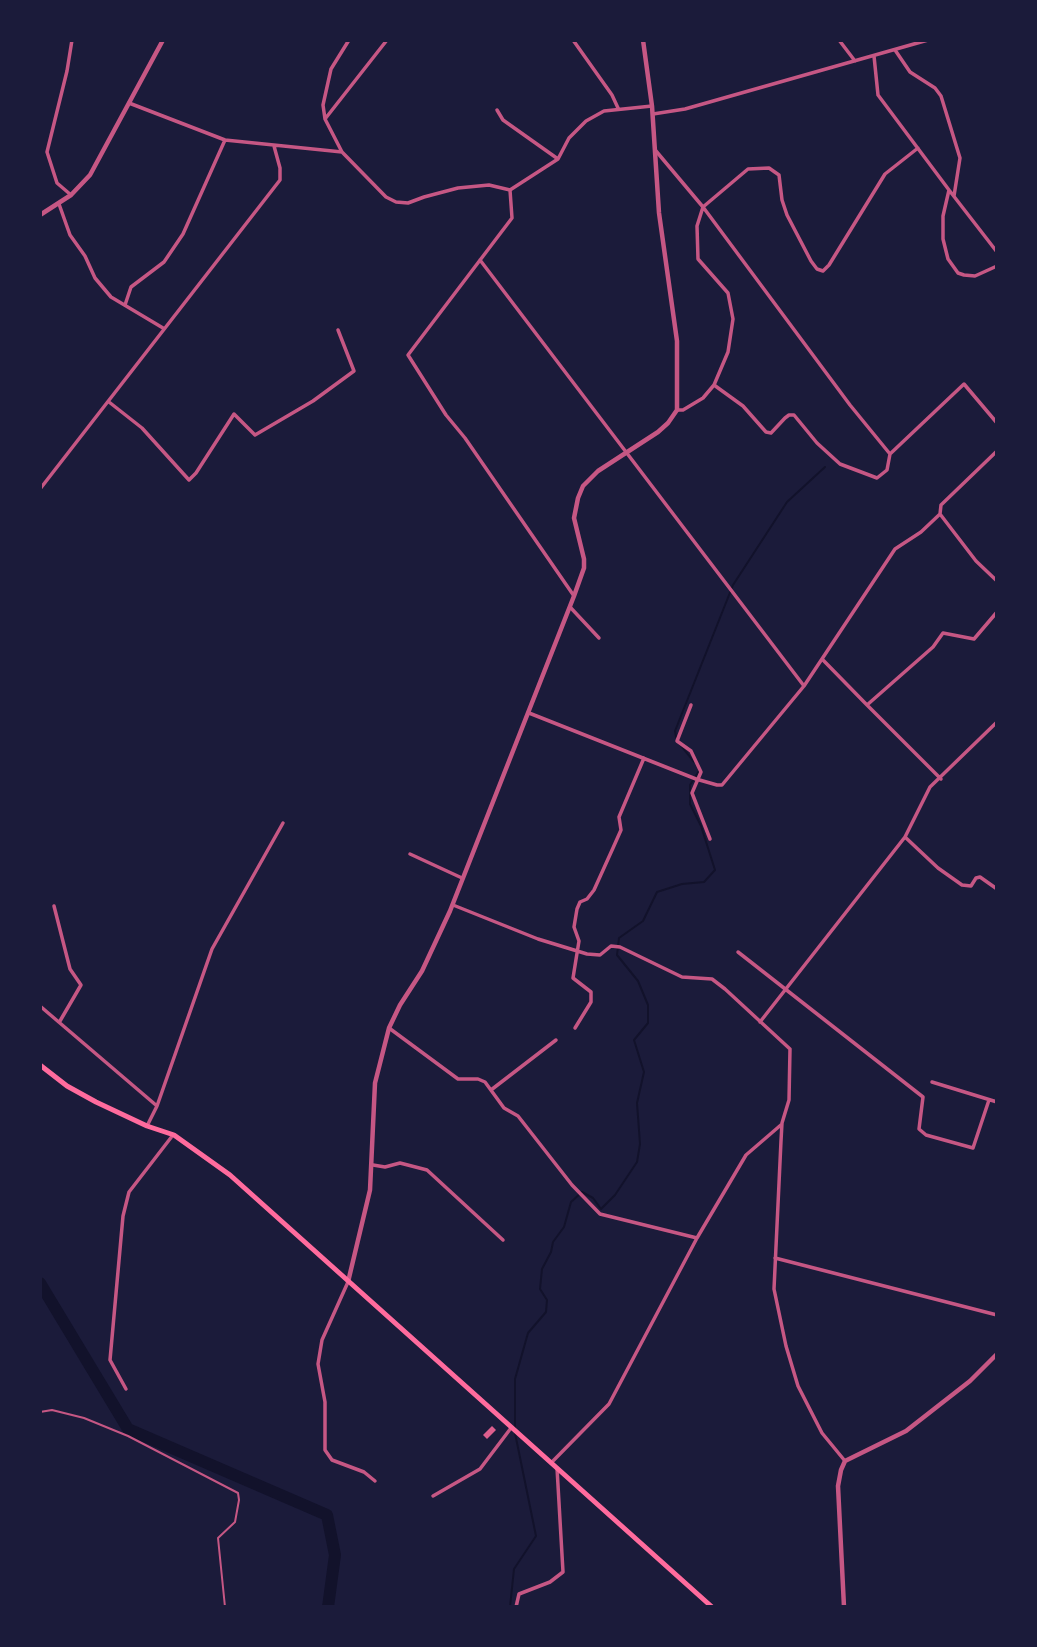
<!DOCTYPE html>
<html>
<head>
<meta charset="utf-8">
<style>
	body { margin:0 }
	#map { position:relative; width:1037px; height:1647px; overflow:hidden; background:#1b1b3a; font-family:"Titillium Web",sans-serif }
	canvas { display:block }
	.frame { position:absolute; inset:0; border:42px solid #1b1b3a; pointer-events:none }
</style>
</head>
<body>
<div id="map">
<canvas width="1037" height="1647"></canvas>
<div class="frame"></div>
</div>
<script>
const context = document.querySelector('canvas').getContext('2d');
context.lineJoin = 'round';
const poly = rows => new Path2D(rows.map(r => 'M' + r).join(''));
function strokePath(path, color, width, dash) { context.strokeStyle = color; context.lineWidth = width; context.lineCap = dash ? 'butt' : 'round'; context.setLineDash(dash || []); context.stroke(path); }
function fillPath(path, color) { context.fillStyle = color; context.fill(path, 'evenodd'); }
strokePath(poly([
	[676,737,675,731,733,585,787,502,825,467],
	[678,742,694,762],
	[515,1427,515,1379,528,1333,546,1312,547,1300,540,1289,542,1269,551,1252,553,1242,564,1227,571,1202,582,1192,593,1198,601,1209,615,1195,637,1162,640,1144,637,1103,644,1072,634,1040,648,1023,648,1005,638,981,617,955,619,938,643,921,657,892,682,884,704,882,715,870,701,826,690,804,690,785,699,771],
	[510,1607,514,1569,536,1536,515,1433]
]), '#12122b', 2);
strokePath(poly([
	[40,1283,128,1429,327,1515,335,1555,328,1607]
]), '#12122b', 12);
fillPath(poly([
	[492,1426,496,1430,487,1439,483,1435]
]), '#dd5f8e');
strokePath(poly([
	[40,1412,52,1410,84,1418,128,1436,238,1493,239,1500,235,1522,218,1538,225,1607]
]), '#c65784', 2);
strokePath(poly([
	[349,40,331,69,323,105,325,119,342,152,386,197,396,202,408,203,424,197,458,188,489,185,510,190,558,159,569,138,586,121,604,111,652,106],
	[573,40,612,95,618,108],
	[839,40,855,61],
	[895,50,910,72,935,88,941,96,960,158,954,196],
	[874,56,878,95,949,190,943,216,943,239,948,259,958,273,964,275,975,276,997,266],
	[129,103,225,140,342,152],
	[497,110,503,120,558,159],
	[653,114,685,109,928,40],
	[325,119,387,40],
	[656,151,703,207,850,405,890,454],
	[510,190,512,218,408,355,446,415,465,438,574,596],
	[949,190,997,252],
	[71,195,57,183,47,152,67,71,72,40],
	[59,204,70,235,85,256,95,278,111,297,163,328],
	[480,260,804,686],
	[125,305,131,287,164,262,183,234,225,140],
	[714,385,743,406,766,432,771,433,785,418,789,415,794,415,817,443,840,464,877,478,887,470,890,454],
	[109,402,142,428,189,480,196,473,234,414,255,435,313,401,354,371,338,330],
	[677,410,683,410,703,398,714,385,728,352,733,319,728,293,698,259,697,226,703,207,748,169,769,168,779,175,782,200,787,215,811,261,817,269,823,271,829,265,885,174,918,148],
	[997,451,941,505,940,514,976,561,997,581],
	[890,454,964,384,997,423],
	[40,489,280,180,280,168,274,146],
	[570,607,599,638],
	[823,660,867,705],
	[691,705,677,741,691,751,701,772,692,793,710,839],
	[529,713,696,779,717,785,722,785,804,686,895,549,921,532,940,514],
	[941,779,867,705,933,647,943,633,974,639,997,612],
	[905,837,938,868,962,885,971,886,976,878,980,877,997,889],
	[410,854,462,878],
	[453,905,538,939,587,954,600,955,611,946,620,947,682,977,712,979,725,989,790,1049,789,1100,782,1123,781,1141,774,1289,786,1346,798,1386,822,1433,845,1461],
	[54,906,70,969,81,985,60,1021],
	[738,952,923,1097,919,1129,926,1135,973,1148,989,1100],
	[40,1006,157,1106,147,1126],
	[760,1022,905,837,930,787,997,722],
	[389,1028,458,1079,478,1079,485,1082,504,1108,518,1116,572,1185,600,1214,697,1238],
	[575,1028,591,1002,591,992,573,978,579,941,574,927,577,909,580,902,587,899,594,890,613,848,621,830,619,817,644,758],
	[932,1082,997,1102],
	[491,1090,556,1040],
	[157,1106,212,949,283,823],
	[373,1165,385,1167,400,1163,427,1170,503,1240],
	[775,1258,997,1315],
	[348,1282,322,1340,318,1364,325,1402,325,1450,332,1460,364,1472,375,1481],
	[126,1389,110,1360,123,1216,129,1192,173,1135],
	[551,1463,609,1404,697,1238,746,1155,782,1124],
	[433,1496,480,1469,511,1428],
	[516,1607,519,1594,550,1582,563,1572,557,1468]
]), '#c65784', 3.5);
strokePath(poly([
	[40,215,71,195,90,175,163,40],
	[348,1282,370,1190,375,1083,389,1028,400,1005,422,971,450,911,574,596,584,568,584,559,574,518,578,498,583,486,598,471,658,432,668,423,677,410,677,341,659,213,652,106,643,40],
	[844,1607,838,1486,841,1470,845,1461,906,1431,970,1381,997,1354]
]), '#c65784', 4.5);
strokePath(poly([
	[40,1065,67,1086,96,1102,147,1126,174,1135,230,1175,712,1607]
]), '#ff6b9d', 5);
</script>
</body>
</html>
